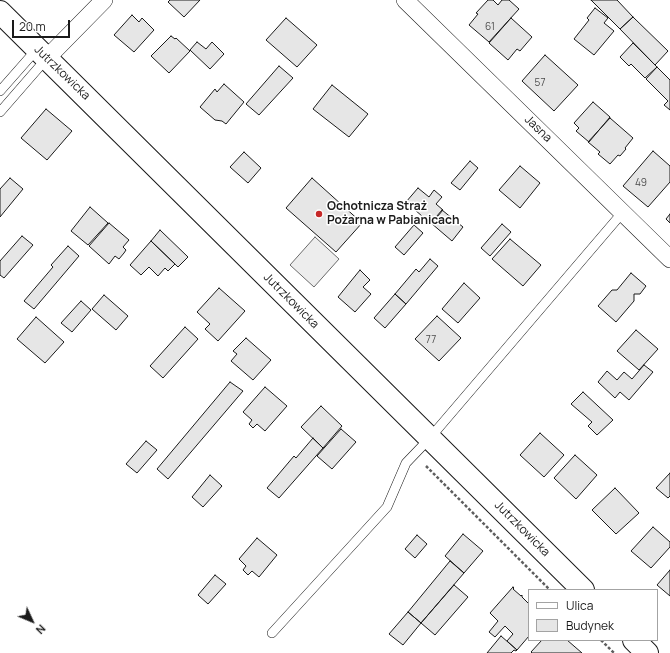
<!DOCTYPE html>
<html>
<head>
<meta charset="utf-8">
<style>
	body { margin:0 }
	#map { position:relative; width:670px; height:653px; overflow:hidden; background:#fff; font-family:Manrope,sans-serif }
	canvas { display:block }
	.legend { position:absolute; left:528px; top:589px; width:130px; height:52px; box-sizing:border-box; background:#fff; border:1px solid #a3a3a3; margin:0; padding:5px 7px; list-style:none; font-size:12px; color:#1a1a1a }
	.legend li { display:flex; align-items:center; gap:8px; height:20px }
	.legend b { width:20px; border:1px solid #a3a3a3 }
	.north { position:absolute; left:12px; top:601px; width:40px; height:40px; -webkit-text-stroke:3px #fff; paint-order:stroke; rotate:134deg; font-size:11px; font-weight:700; line-height:16px; text-align:center; color:#1a1a1a }
	.north::after { content:''; display:block; margin:auto; width:14px; height:18px; background:#1a1a1a; clip-path:polygon(50% 0,100% 100%,50% 72%,0 100%) }
	.scale { position:absolute; left:12px; top:20px; width:58px; height:18px; box-sizing:border-box; border:2px solid #1a1a1a; border-top:0; padding-left:5px; font-size:12px; line-height:14px; white-space:nowrap; color:#1a1a1a; -webkit-text-stroke:3px #fff; paint-order:stroke }
</style>
</head>
<body>
<div id="map">
<canvas width="670" height="653"></canvas>
<ul class="legend">
<li><b style="height:5px;background:#fff"></b>Ulica</li>
<li><b style="height:11px;background:#e6e6e6"></b>Budynek</li>
</ul>
<div class="north">N</div>
<div class="scale">20 m</div>
</div>
<script>
const context = document.querySelector('canvas').getContext('2d');
context.lineJoin = 'round';
function fillPath(path, color) { context.fillStyle = color; context.fill(path, 'evenodd'); }
const poly = rows => new Path2D(rows.map(r => 'M' + r).join(''));
function strokePath(path, color, width, dash) { context.strokeStyle = color; context.lineWidth = width; context.lineCap = dash ? 'butt' : 'round'; context.setLineDash(dash || []); context.stroke(path); }
function drawText(font, color, halo, rows, align = 'center') {
  context.font = font + ' Manrope,sans-serif'; context.lineWidth = 3; context.setLineDash([]); context.textBaseline = 'middle'; context.strokeStyle = halo; context.fillStyle = color; for (const [text, x, y, turn = 0] of rows) {
    context.save(); context.translate(x, y); context.rotate((+turn || 0) * Math.PI / 180); context.textAlign = isNaN(turn) ? turn : align; if (halo) context.strokeText(text, 0, 0); context.fillText(text, 0, 0); context.restore();
  }
}
const parking = poly([
	[315,237,339,259,314,287,290,265,315,237]
]);
fillPath(parking, '#ededed');
strokePath(parking, '#6a6a6a', 1);
const building = poly([
	[170,0,200,0,184,17,168,2,170,0],
	[488,0,493,0,498,5,502,0,509,0,519,9,489,42,469,25,478,14,476,13,488,0],
	[591,0,617,0,633,17,620,29,591,0],
	[595,8,608,18,604,23,614,31,594,55,574,39,589,20,587,18,595,8],
	[132,15,139,22,142,18,154,30,134,52,114,35,132,15],
	[633,17,668,51,655,65,620,29,633,17],
	[286,18,317,45,297,67,266,40,286,18],
	[511,18,532,37,520,51,517,49,508,60,489,43,511,18],
	[171,36,175,39,176,38,190,51,169,73,151,56,171,36],
	[197,42,206,49,212,42,224,54,210,69,190,50,197,42],
	[633,43,657,67,645,78,631,64,629,66,620,57,633,43],
	[545,55,578,85,554,111,522,81,545,55],
	[279,66,293,78,259,115,246,104,279,66],
	[657,67,670,80,670,110,664,105,668,101,646,79,657,67],
	[224,84,244,102,226,124,222,121,215,120,200,107,215,89,217,92,224,84],
	[332,85,368,114,349,137,313,109,332,85],
	[593,102,610,117,589,142,576,131,579,128,574,123,593,102],
	[46,109,72,131,47,160,21,138,46,109],
	[610,118,633,138,625,148,626,149,620,156,618,155,610,164,598,154,600,152,588,142,610,118],
	[653,151,670,166,670,182,648,207,623,186,653,151],
	[244,152,261,168,248,183,230,167,244,152],
	[470,161,478,168,460,190,451,183,470,161],
	[520,166,540,183,520,208,499,190,520,166],
	[10,178,23,189,0,217,0,189,10,178],
	[312,178,362,223,336,252,286,208,312,178],
	[418,188,429,197,434,190,442,197,436,204,443,210,431,224,406,202,418,188],
	[90,207,108,223,88,245,71,231,90,207],
	[442,210,463,227,452,241,431,223,442,210],
	[670,214,670,223,666,219,670,214],
	[109,223,129,240,123,247,126,250,124,253,119,259,115,256,109,264,89,246,109,223],
	[502,224,511,232,490,256,481,248,502,224],
	[414,225,423,233,404,255,395,247,414,225],
	[160,230,188,257,178,267,151,241,160,230],
	[22,236,33,245,4,278,0,275,0,261,22,236],
	[510,239,541,265,523,286,492,259,510,239],
	[151,241,175,264,168,271,165,268,158,276,149,267,141,275,130,265,151,241],
	[68,246,79,256,34,309,24,301,53,267,51,265,68,246],
	[430,259,438,266,406,304,395,294,416,269,419,272,430,259],
	[360,270,370,280,363,287,371,294,355,312,338,297,360,270],
	[631,273,646,286,640,294,634,294,634,301,616,322,598,306,612,290,617,290,631,273],
	[464,283,480,298,458,323,442,309,464,283],
	[219,288,245,311,218,341,205,329,210,324,197,312,219,288],
	[395,294,406,304,385,328,374,318,395,294],
	[104,295,128,316,116,330,92,309,104,295],
	[81,301,91,310,72,332,61,323,81,301],
	[437,316,461,338,439,361,415,339,437,316],
	[36,317,64,342,45,363,17,339,36,317],
	[185,327,198,339,163,378,150,366,185,327],
	[636,330,658,349,639,370,617,351,636,330],
	[246,338,271,360,253,380,231,361,237,354,233,351,246,338],
	[644,365,653,372,629,400,620,392,615,398,598,382,607,371,617,380,624,372,632,379,644,365],
	[230,382,243,391,168,479,157,469,230,382],
	[265,387,287,406,265,431,257,424,253,428,249,424,252,420,243,412,265,387],
	[583,392,613,420,597,435,588,426,592,422,571,404,583,392],
	[321,406,342,426,323,448,301,427,321,406],
	[341,429,356,442,332,469,317,456,341,429],
	[540,433,564,455,544,477,520,455,540,433],
	[313,438,323,448,279,498,267,488,294,456,296,458,313,438],
	[146,441,157,450,137,473,126,464,146,441],
	[575,455,597,475,576,499,554,478,575,455],
	[670,473,670,496,668,498,656,488,670,473],
	[210,475,222,486,203,507,192,497,210,475],
	[615,488,639,513,616,534,592,510,615,488],
	[653,527,670,542,670,547,651,568,631,551,653,527],
	[463,534,483,551,464,573,445,556,463,534],
	[417,535,427,544,415,558,405,549,417,535],
	[257,538,277,555,259,577,252,571,248,575,243,570,246,566,239,559,257,538],
	[450,561,464,573,421,623,408,612,450,561],
	[670,570,670,596,657,585,670,570],
	[215,575,226,584,208,604,198,595,215,575],
	[454,585,468,597,435,635,421,623,454,585],
	[513,587,514,588,513,589,521,596,522,595,522,597,529,604,529,636,517,650,507,641,513,634,505,626,495,637,489,632,498,621,490,613,513,587],
	[408,612,421,623,403,645,389,634,408,612],
	[501,636,517,650,516,651,514,650,511,653,487,653,501,636],
	[542,640,567,640,582,653,532,653,531,652,542,640]
]);
fillPath(building, '#e6e6e6');
strokePath(building, '#1a1a1a', 1);
const service = poly([
	[0,91,37,49],
	[0,112,47,58],
	[272,633,387,507,406,463,429,439,623,212]
]);
const minor = poly([
	[405,0,670,259],
	[47,58,104,0]
]);
const secondary = poly([
	[0,12,583,590],
	[634,640,647,653]
]);
strokePath(service, '#1a1a1a', 10);
strokePath(minor, '#1a1a1a', 18);
strokePath(secondary, '#1a1a1a', 24);
strokePath(poly([
	[426,466,550,590],
	[601,640,614,653]
]), '#5f5f5f', 2.5, [3, 2]);
strokePath(service, '#fff', 9);
strokePath(minor, '#fff', 17);
strokePath(secondary, '#fff', 22);
for (const [x, y, r, color] of [
	[319,214,4,"#c62828"]
]) { const dot = new Path2D(); dot.arc(x, y, r, 0, 2 * Math.PI); context.fillStyle = color; context.fill(dot); strokePath(dot, '#fff', 1.5); }
drawText('10px', '#4d4d4d', null, [
	["61",490,27],
	["57",540,83],
	["49",641,183],
	["77",431,340]
]);
drawText('12px', '#1a1a1a', '#fff', [
	["Jutrzkowicka",62,73,44],
	["Jasna",538,129,44],
	["Jutrzkowicka",291,301,45],
	["Jutrzkowicka",522,529,45]
]);
drawText('bold 12px', '#1a1a1a', '#fff', [
	["Ochotnicza Straż",327,207],
	["Pożarna w Pabianicach",327,221]
], 'left');
</script>
</body>
</html>
